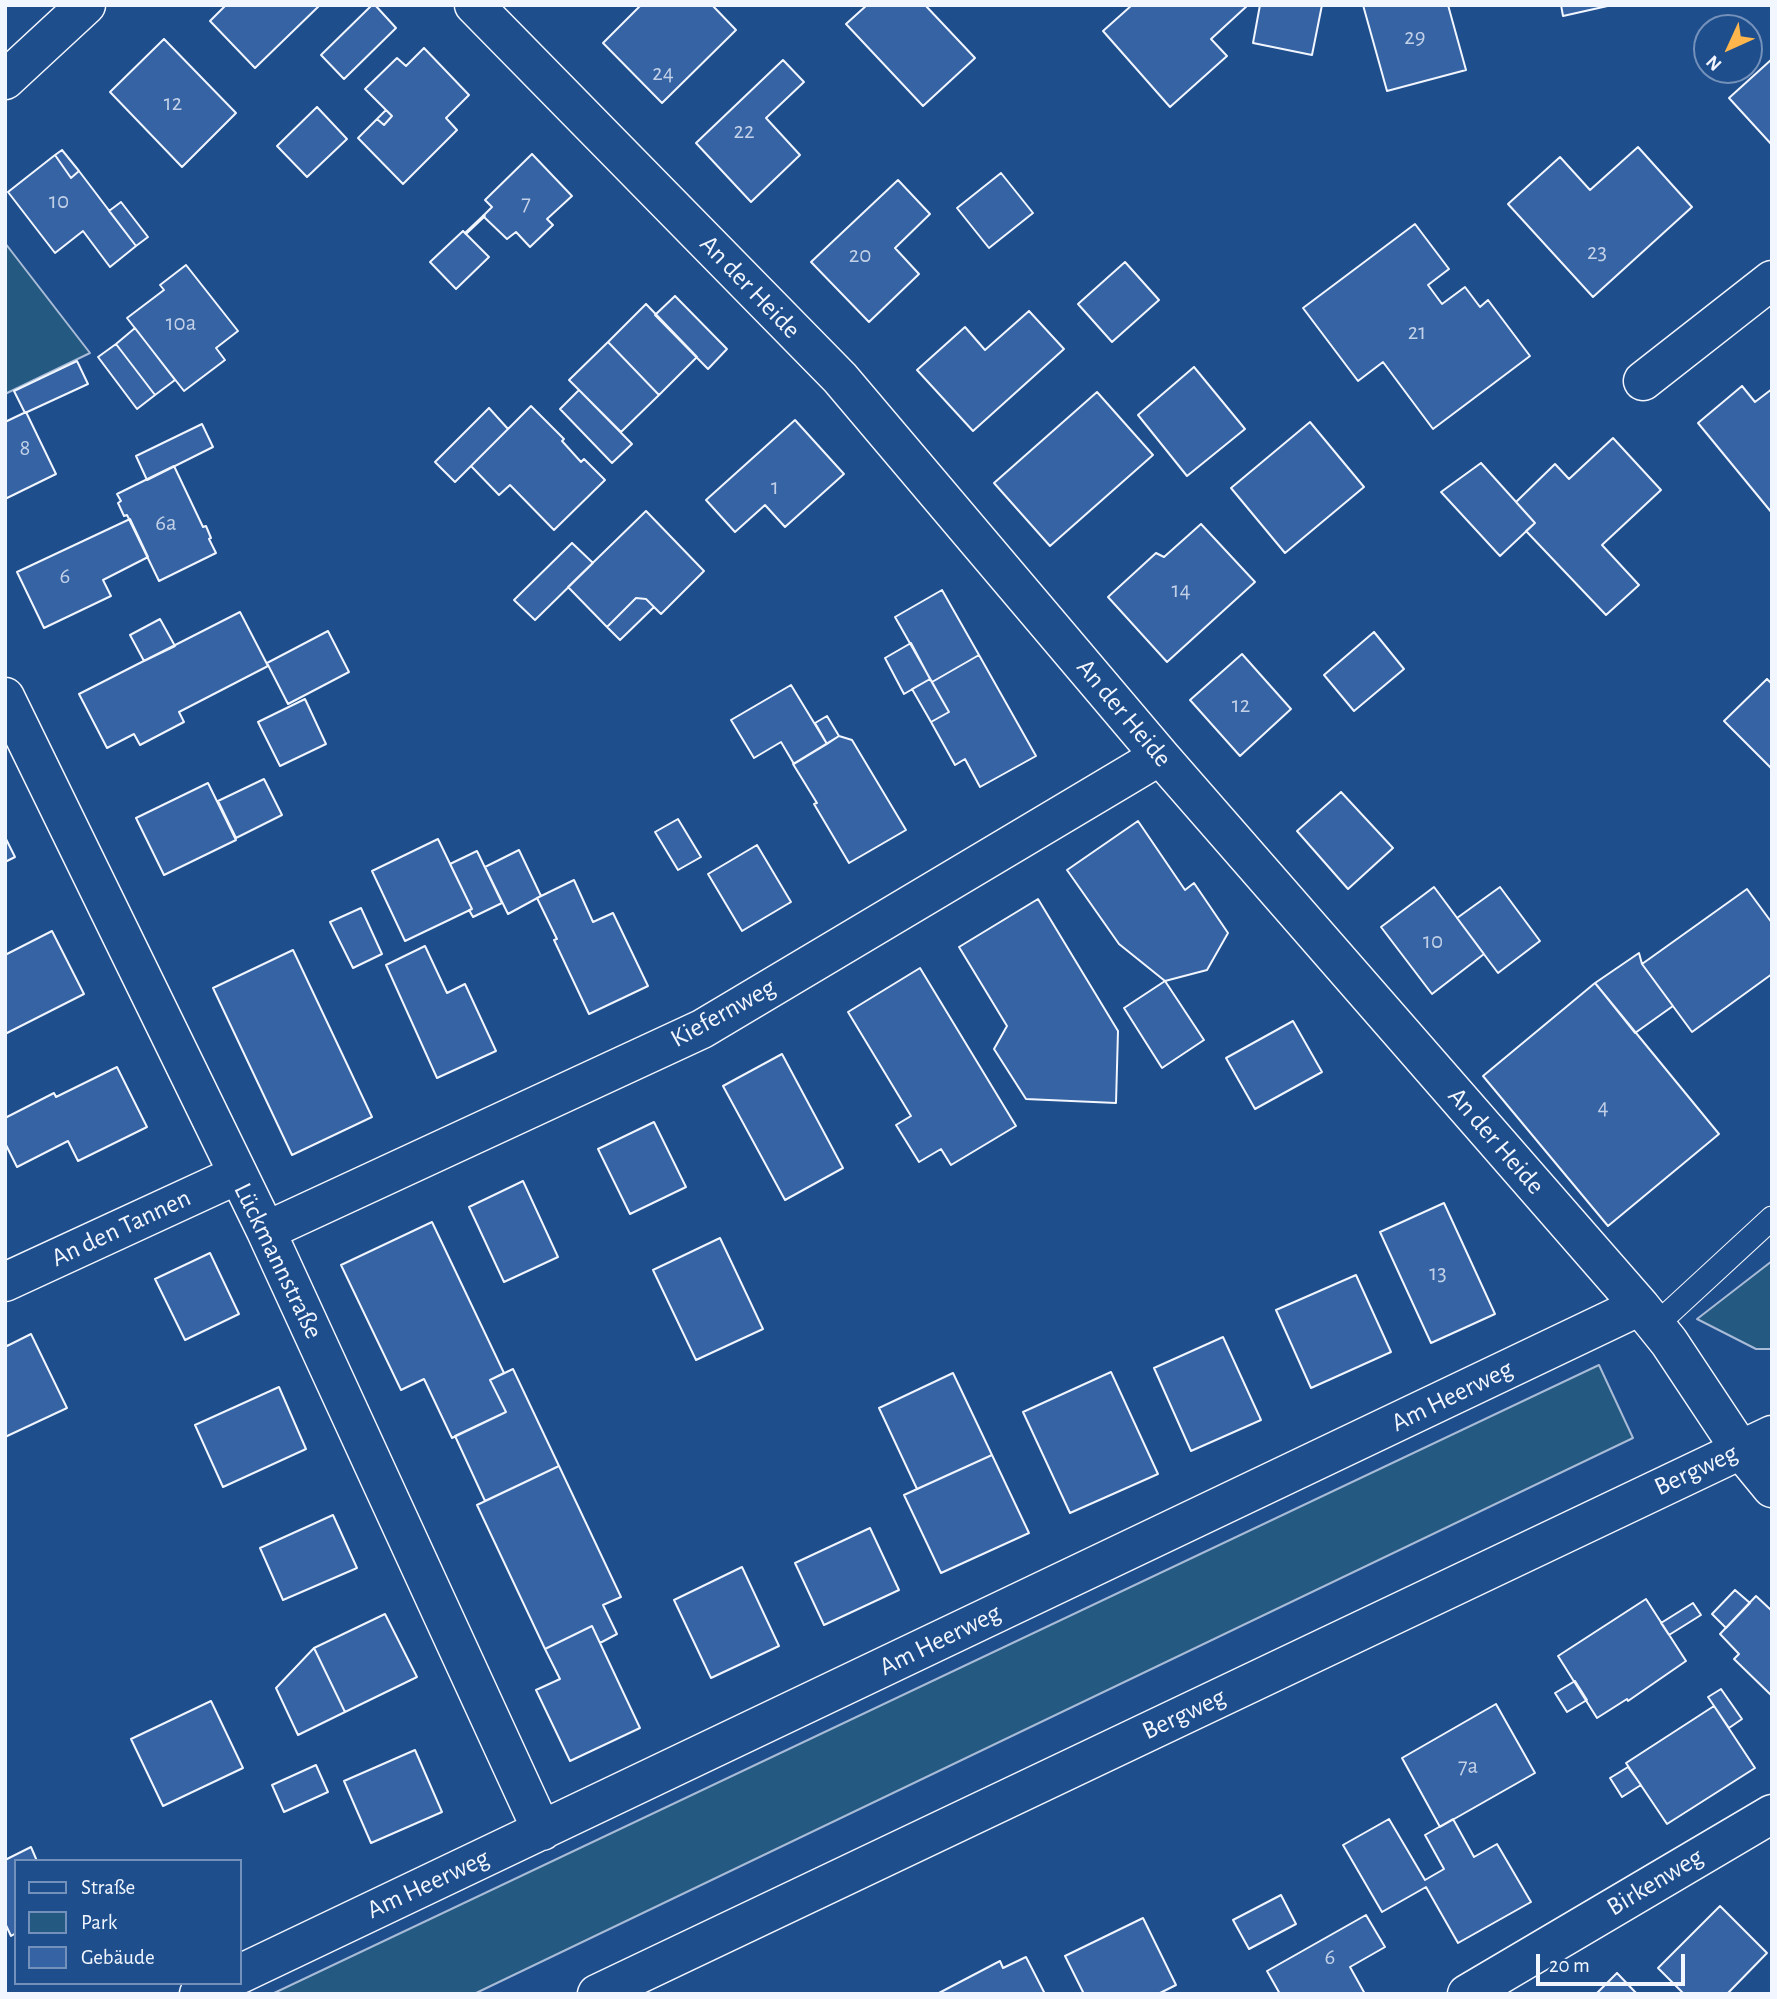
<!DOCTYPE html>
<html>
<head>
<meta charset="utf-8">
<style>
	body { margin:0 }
	#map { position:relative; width:1777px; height:1999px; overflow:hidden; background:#1f4e8c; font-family:"Alegreya Sans",sans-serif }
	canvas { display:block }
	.frame { position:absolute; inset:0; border:7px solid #f2f6ff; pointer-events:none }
	.legend { position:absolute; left:14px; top:1859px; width:228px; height:126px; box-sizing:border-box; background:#1f4e8c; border:2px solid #7391ba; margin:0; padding:9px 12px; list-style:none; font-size:21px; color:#f2f6ff }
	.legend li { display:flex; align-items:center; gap:14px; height:35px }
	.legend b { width:35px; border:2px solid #7391ba }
	.north { position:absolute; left:1693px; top:14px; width:70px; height:70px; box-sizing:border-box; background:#1f4e8c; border:2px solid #7391ba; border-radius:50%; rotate:225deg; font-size:19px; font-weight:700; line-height:28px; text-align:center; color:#f2f6ff }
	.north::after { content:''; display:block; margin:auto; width:24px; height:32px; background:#ffb74d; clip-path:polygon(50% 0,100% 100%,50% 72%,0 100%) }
	.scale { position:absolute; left:1536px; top:1954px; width:149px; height:32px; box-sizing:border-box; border:4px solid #f2f6ff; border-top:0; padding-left:9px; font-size:21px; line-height:24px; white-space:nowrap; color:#f2f6ff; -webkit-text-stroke:5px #1f4e8c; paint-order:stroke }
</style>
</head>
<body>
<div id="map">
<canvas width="1777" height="1999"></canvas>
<div class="frame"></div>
<ul class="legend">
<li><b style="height:9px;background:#1f4e8c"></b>Straße</li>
<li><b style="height:19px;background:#245a82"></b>Park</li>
<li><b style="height:19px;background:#3563a3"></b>Gebäude</li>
</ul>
<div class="north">N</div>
<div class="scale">20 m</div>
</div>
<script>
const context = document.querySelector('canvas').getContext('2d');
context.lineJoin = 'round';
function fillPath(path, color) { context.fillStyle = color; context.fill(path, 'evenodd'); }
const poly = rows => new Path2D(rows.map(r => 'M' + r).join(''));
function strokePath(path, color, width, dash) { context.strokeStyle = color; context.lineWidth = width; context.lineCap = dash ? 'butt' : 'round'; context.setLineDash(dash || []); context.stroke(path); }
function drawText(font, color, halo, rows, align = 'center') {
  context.font = font + ' "Alegreya Sans",sans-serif'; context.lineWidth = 5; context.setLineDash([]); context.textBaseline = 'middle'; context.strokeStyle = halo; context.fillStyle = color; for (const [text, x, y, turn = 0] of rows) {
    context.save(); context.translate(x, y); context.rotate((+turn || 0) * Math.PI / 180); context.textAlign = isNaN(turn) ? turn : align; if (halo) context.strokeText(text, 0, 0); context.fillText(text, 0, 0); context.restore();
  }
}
const green = poly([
	[5,243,90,353,5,394,5,243],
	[1772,1261,1772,1349,1756,1349,1697,1319,1772,1261],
	[1599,1365,1633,1438,474,1994,272,1994,1599,1365]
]);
fillPath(green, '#245a82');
strokePath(green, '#a8bbd7', 2);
const building = poly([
	[226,5,320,5,255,68,210,21,226,5],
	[372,5,375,5,396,28,344,79,321,55,372,5],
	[641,5,712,5,736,30,662,103,603,43,641,5],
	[867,5,925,5,975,58,923,106,846,24,867,5],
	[1132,5,1248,5,1211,39,1227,56,1170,107,1103,31,1132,5],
	[1260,5,1322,5,1312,55,1253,43,1260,5],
	[1363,5,1448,5,1466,70,1387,91,1363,5],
	[1561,5,1612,5,1563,16,1561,5],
	[164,39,236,113,182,167,110,92,164,39],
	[424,48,469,95,446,118,457,130,403,184,358,138,377,119,384,125,392,116,365,89,397,58,406,66,424,48],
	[1772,59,1772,145,1729,98,1772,59],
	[783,60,804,82,766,118,800,155,751,202,696,143,783,60],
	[317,107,347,139,307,177,277,146,317,107],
	[386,110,392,116,384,125,377,119,386,110],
	[1638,147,1692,207,1593,297,1508,204,1560,157,1590,190,1638,147],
	[62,150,79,171,71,178,55,155,62,150],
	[532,154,572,196,547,219,553,225,530,247,516,232,507,239,483,216,492,207,485,200,532,154],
	[55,155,71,178,79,171,136,246,110,267,83,231,55,253,8,192,55,155],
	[1001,173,1033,213,989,248,957,208,1001,173],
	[898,180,930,214,895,248,919,274,869,322,811,262,898,180],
	[121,202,148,237,136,246,109,211,121,202],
	[1415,224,1449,269,1428,285,1442,304,1465,287,1480,307,1488,300,1530,356,1433,429,1383,362,1358,381,1303,308,1415,224],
	[463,231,489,257,456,289,430,262,463,231],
	[1125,262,1159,300,1112,342,1078,304,1125,262],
	[186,265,238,331,216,348,225,360,184,391,127,318,164,290,160,285,186,265],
	[675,296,727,349,708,369,655,315,675,296],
	[646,304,697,357,659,395,608,342,646,304],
	[1029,311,1064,349,973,431,917,370,965,327,985,350,1029,311],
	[135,328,175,380,155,395,116,344,135,328],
	[608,342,659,395,621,432,569,380,608,342],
	[116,344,155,395,137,409,98,357,116,344],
	[77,361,88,384,25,413,14,391,77,361],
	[1194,367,1245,429,1187,476,1138,415,1194,367],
	[1742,386,1755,402,1772,389,1772,513,1698,423,1742,386],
	[579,390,632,444,612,463,560,409,579,390],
	[1097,392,1153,455,1050,546,994,483,1097,392],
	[531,406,564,439,562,441,581,462,584,459,605,480,554,530,510,485,499,495,471,466,531,406],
	[489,408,508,429,455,482,435,462,489,408],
	[26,412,56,474,5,499,5,422,26,412],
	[795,420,844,474,785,527,765,505,735,532,706,500,795,420],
	[1310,422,1364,487,1285,553,1231,488,1310,422],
	[202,424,213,447,147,480,136,456,202,424],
	[1613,438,1661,490,1602,545,1639,585,1606,615,1526,531,1535,523,1516,502,1555,464,1569,479,1613,438],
	[1481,463,1535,523,1500,556,1441,492,1481,463],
	[174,466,203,527,206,526,211,538,209,539,216,553,159,581,127,515,124,516,118,503,121,501,117,494,174,466],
	[646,511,704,571,661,614,646,599,636,598,607,627,568,587,646,511],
	[130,519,148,557,103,580,111,596,44,628,17,572,130,519],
	[1201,524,1255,582,1167,662,1108,597,1156,553,1164,557,1201,524],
	[572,543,593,563,535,620,514,600,572,543],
	[942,590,979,655,932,682,895,617,942,590],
	[636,598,646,599,654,607,620,640,607,627,636,598],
	[240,612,268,666,179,712,184,722,140,745,134,734,107,748,79,694,240,612],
	[160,619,175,646,144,661,130,635,160,619],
	[328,631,349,672,288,704,267,663,328,631],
	[1374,632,1404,669,1354,711,1324,675,1374,632],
	[911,643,930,679,904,694,885,658,911,643],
	[1242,654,1291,709,1240,756,1190,700,1242,654],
	[979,655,1036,756,980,787,965,759,955,765,931,722,949,712,932,682,979,655],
	[930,679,949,712,931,722,912,689,930,679],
	[1767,679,1772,684,1772,769,1724,721,1767,679],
	[791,685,827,744,794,764,781,742,754,758,731,720,791,685],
	[305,699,326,744,280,766,258,722,305,699],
	[827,716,839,736,827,744,815,723,827,716],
	[839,736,852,740,906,830,849,863,814,804,817,803,793,764,839,736],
	[264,779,282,815,236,838,218,801,264,779],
	[208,783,236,840,164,875,136,818,208,783],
	[1341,792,1393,848,1348,889,1297,831,1341,792],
	[678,819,701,857,678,870,655,832,678,819],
	[1138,821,1185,890,1194,883,1228,933,1207,970,1165,981,1119,944,1067,870,1138,821],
	[5,837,15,857,5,862,5,837],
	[438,839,472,909,405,941,372,871,438,839],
	[757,845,791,902,742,931,708,874,757,845],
	[519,850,541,896,508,914,485,867,519,850],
	[477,851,502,903,473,917,469,910,472,909,450,864,477,851],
	[574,880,593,922,613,913,648,986,589,1014,554,940,557,939,537,898,574,880],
	[1434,887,1484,954,1432,994,1381,927,1434,887],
	[1500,887,1540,941,1498,973,1457,918,1500,887],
	[1747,889,1772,923,1772,974,1692,1032,1642,964,1747,889],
	[1038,899,1118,1031,1116,1103,1026,1099,994,1049,1007,1026,959,947,1038,899],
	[361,908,382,954,353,968,330,922,361,908],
	[52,931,84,994,5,1034,5,955,52,931],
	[425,946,447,993,465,984,496,1051,437,1078,386,965,425,946],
	[293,950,372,1117,292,1155,213,988,293,950],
	[1639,953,1642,964,1673,1006,1635,1033,1595,983,1639,953],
	[920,968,1016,1126,951,1165,941,1149,919,1162,896,1125,911,1116,848,1012,920,968],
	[1165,981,1204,1040,1162,1068,1124,1008,1165,981],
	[1595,983,1719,1134,1608,1226,1483,1076,1595,983],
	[1293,1021,1322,1072,1255,1109,1226,1058,1293,1021],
	[782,1054,843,1168,785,1200,723,1086,782,1054],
	[117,1067,147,1127,78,1161,68,1141,17,1167,5,1143,5,1118,54,1093,56,1097,117,1067],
	[654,1122,686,1187,630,1214,598,1149,654,1122],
	[523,1181,558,1257,504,1282,469,1207,523,1181],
	[1444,1203,1495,1314,1431,1343,1380,1232,1444,1203],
	[432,1222,504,1373,490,1380,506,1412,452,1438,424,1379,401,1390,341,1265,432,1222],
	[720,1238,763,1329,696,1360,653,1270,720,1238],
	[210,1253,239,1314,185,1340,155,1279,210,1253],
	[1356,1275,1391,1352,1311,1388,1276,1310,1356,1275],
	[31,1334,67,1408,5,1437,5,1343,7,1346,31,1334],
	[1223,1337,1261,1420,1191,1451,1154,1368,1223,1337],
	[513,1369,559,1466,485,1501,455,1436,506,1412,490,1380,513,1369],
	[1111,1372,1158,1474,1070,1513,1023,1412,1111,1372],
	[953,1373,992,1455,917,1489,879,1408,953,1373],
	[279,1387,306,1449,223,1487,195,1425,279,1387],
	[992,1455,1029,1533,941,1573,904,1495,992,1455],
	[559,1466,621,1597,603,1605,617,1634,600,1643,592,1626,545,1649,477,1505,559,1466],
	[333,1515,357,1568,283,1600,260,1548,333,1515],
	[870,1528,899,1590,824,1625,795,1563,870,1528],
	[742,1567,779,1646,711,1678,674,1600,742,1567],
	[1735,1590,1750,1603,1726,1628,1712,1614,1735,1590],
	[1756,1596,1772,1611,1772,1696,1734,1659,1739,1654,1720,1634,1756,1596],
	[1646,1599,1686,1661,1628,1701,1627,1699,1597,1718,1558,1656,1646,1599],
	[1693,1603,1701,1615,1669,1635,1661,1623,1693,1603],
	[385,1614,417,1677,345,1712,314,1648,385,1614],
	[592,1626,640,1728,570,1761,536,1690,560,1679,545,1649,592,1626],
	[314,1648,345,1712,298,1735,276,1688,314,1648],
	[1575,1681,1587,1700,1567,1712,1555,1693,1575,1681],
	[1721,1689,1742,1719,1729,1728,1708,1697,1721,1689],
	[211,1701,243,1768,163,1806,131,1739,211,1701],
	[1496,1704,1535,1773,1440,1827,1402,1758,1496,1704],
	[1714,1706,1755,1768,1667,1824,1626,1763,1714,1706],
	[415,1750,442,1812,371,1843,344,1781,415,1750],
	[316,1765,328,1792,284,1812,272,1785,316,1765],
	[1628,1767,1641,1785,1622,1797,1610,1778,1628,1767],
	[1389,1819,1425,1880,1444,1869,1425,1835,1453,1819,1474,1857,1497,1844,1531,1902,1458,1943,1426,1887,1382,1912,1343,1845,1389,1819],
	[31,1847,37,1861,16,1861,16,1933,11,1936,5,1923,5,1860,31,1847],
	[1281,1895,1296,1924,1249,1949,1233,1920,1281,1895],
	[1720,1906,1767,1953,1727,1994,1684,1994,1658,1968,1720,1906],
	[1366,1915,1385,1947,1350,1967,1365,1994,1280,1994,1267,1971,1366,1915],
	[1143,1918,1176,1985,1158,1994,1084,1994,1065,1956,1143,1918],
	[1026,1957,1045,1994,937,1994,1000,1961,1003,1968,1026,1957],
	[1617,1973,1637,1994,1596,1994,1617,1973]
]);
fillPath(building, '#3563a3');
strokePath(building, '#f2f6ff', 2);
const lane = poly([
	[1656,1325,1772,1218]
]);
const street = poly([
	[474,5,840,378,1160,756,1640,1306,1669,1342,1740,1449,1772,1488],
	[5,80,86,5],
	[1643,381,1772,280],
	[5,697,266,1231,542,1831],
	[266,1231,702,1029,1160,756],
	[5,1282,237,1175],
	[240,1974,1640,1306],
	[199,1994,221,1983],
	[1467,1994,1772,1814]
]);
const secondary = poly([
	[597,1994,1772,1435]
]);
strokePath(lane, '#f2f6ff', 25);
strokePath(street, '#f2f6ff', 41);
strokePath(secondary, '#f2f6ff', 41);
strokePath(lane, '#1f4e8c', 23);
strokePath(street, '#1f4e8c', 38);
strokePath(secondary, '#1f4e8c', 38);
strokePath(poly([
	[466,233,484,216]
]), '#f2f6ff', 3.5);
drawText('23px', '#c3d1e8', null, [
	["29",1415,37],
	["24",663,73],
	["12",173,103],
	["22",744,131],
	["10",59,201],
	["7",526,203],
	["23",1597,252],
	["20",860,255],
	["10a",181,323],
	["21",1417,332],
	["8",25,448],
	["1",775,487],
	["6a",166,523],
	["6",65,576],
	["14",1181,590],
	["12",1241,705],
	["10",1433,941],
	["4",1603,1107],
	["13",1438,1273],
	["7a",1468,1766],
	["6",1330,1957]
]);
drawText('26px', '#f2f6ff', '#1f4e8c', [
	["An der Heide",750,287,46],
	["An der Heide",1124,713,50],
	["Kiefernweg",723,1013,-29],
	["An der Heide",1496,1141,49],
	["An den Tannen",121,1228,-25],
	["Lückmannstraße",278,1261,64],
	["Am Heerweg",1452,1396,-26],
	["Bergweg",1696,1470,-25],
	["Am Heerweg",940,1640,-26],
	["Bergweg",1184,1714,-25],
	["Birkenweg",1655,1882,-31],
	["Am Heerweg",428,1884,-25]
]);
</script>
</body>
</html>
